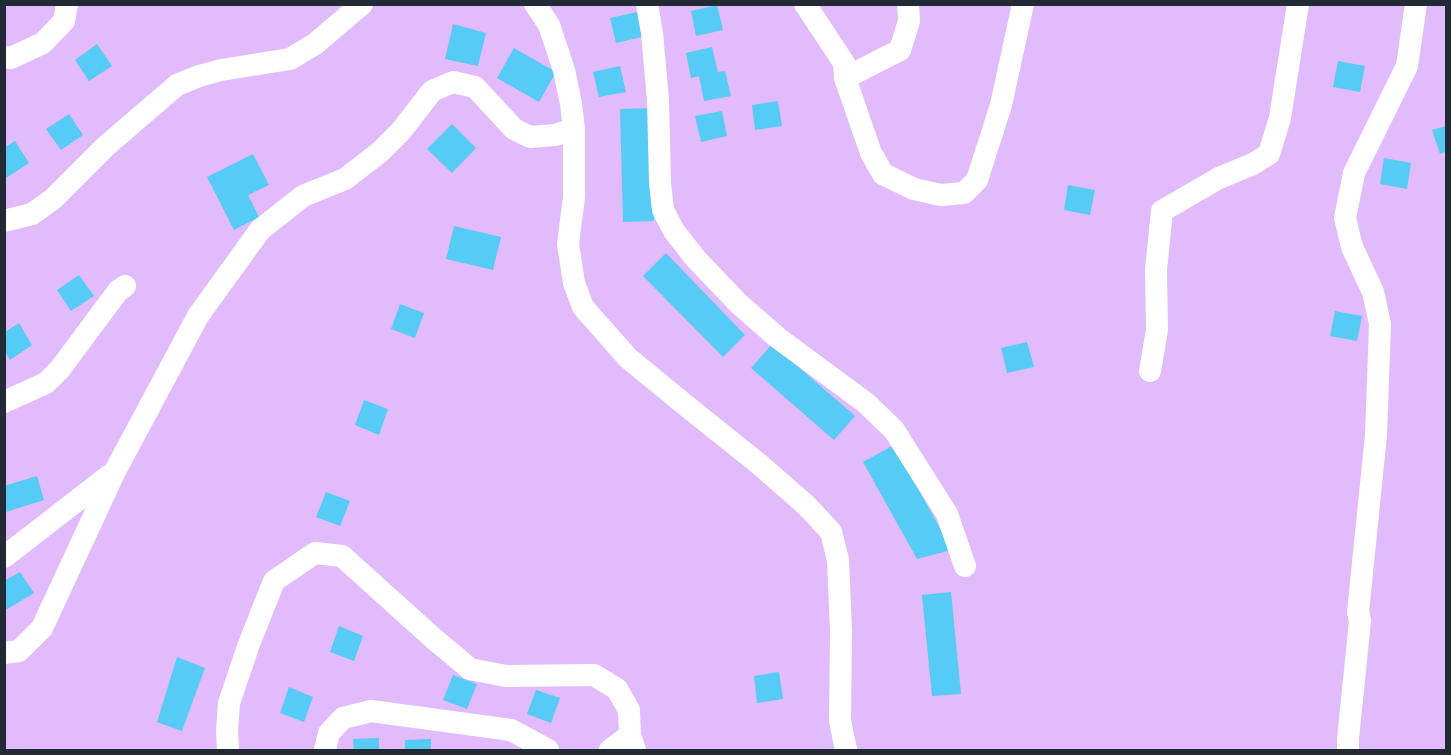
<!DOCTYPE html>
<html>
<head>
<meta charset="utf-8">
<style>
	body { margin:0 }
	#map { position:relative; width:1451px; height:755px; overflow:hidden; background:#d5e8ff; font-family:Lato,sans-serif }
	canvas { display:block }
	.frame { position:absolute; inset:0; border:6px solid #212a35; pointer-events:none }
</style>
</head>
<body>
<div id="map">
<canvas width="1451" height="755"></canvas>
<div class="frame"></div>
</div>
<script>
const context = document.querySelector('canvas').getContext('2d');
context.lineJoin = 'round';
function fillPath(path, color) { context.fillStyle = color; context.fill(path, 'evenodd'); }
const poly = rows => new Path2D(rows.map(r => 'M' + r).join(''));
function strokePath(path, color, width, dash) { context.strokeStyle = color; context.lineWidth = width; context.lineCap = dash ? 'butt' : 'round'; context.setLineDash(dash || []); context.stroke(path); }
fillPath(poly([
	[5,5,1446,5,1446,750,5,750]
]), '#e2bbfc');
fillPath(poly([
	[717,5,723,30,696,36,691,11],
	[637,12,642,37,616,43,610,18],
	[453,24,486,33,478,66,445,59],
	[97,44,112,66,89,81,75,60],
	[712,47,718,72,725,71,731,96,704,101,699,76,691,78,686,53],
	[514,48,556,72,539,102,497,78],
	[1338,61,1365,66,1360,92,1333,87],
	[620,66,626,92,599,97,593,72],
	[778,101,782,126,755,130,752,105],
	[652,108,654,221,623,222,620,109],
	[722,111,727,136,701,142,695,116],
	[69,114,83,135,61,150,46,129],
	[452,124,476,148,452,173,427,149],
	[1446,126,1446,152,1440,154,1432,130],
	[15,141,29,163,6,178,4,175,4,148],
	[253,154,269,185,248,195,259,217,234,230,207,177],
	[1384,158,1411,163,1407,189,1380,184],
	[1068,185,1095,190,1090,215,1064,210],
	[454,226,501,237,493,270,446,259],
	[666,253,745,335,723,357,643,276],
	[79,275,94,296,71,311,57,290],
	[400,304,424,313,415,338,391,329],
	[1335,311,1362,316,1357,341,1330,336],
	[19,323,32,345,10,360,5,352,5,332],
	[1027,342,1034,367,1007,373,1001,348],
	[772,344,855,416,834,440,751,368],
	[364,400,388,409,379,435,355,425],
	[894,445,952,550,917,559,863,462],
	[37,476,44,500,6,512,4,507,4,486],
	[326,492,350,501,340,526,316,517],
	[20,572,34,593,4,611,4,581],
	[951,592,961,694,932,696,922,595],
	[339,626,363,636,354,661,330,652],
	[177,657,205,668,182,731,157,722],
	[779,672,783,699,757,703,754,676],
	[453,675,477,684,467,709,443,700],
	[289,687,313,697,304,722,280,713],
	[536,690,560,698,551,723,527,714],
	[379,738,379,750,354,750,353,739],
	[431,739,431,750,405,750,405,740]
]), '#56cbf5');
strokePath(poly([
	[535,4,549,25,564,70,571,104,574,129,574,197,568,244,574,283,583,307,628,358,689,408,759,464,806,505,831,532,838,560,841,630,840,721,846,750],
	[647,4,652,33,658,100,660,183,663,210,674,231,696,259,739,304,778,338,866,403,894,430,947,514,965,566],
	[805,4,844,63,845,78,871,153,883,174,914,189,941,195,964,193,977,180,1001,105,1023,4],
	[4,57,11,58,43,43,64,21,67,4],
	[845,78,900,50,909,21,908,4],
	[4,221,32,214,53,199,106,146,177,85,199,76,221,70,290,59,315,44,362,4],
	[1150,371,1157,330,1156,270,1162,211,1219,178,1253,164,1269,154,1280,118,1298,4],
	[4,402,46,383,60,369,118,291,125,286],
	[4,557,110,475],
	[4,653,19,651,42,628,114,473,198,316,260,230,303,196,345,179,380,152,401,131,432,91,453,82,475,87,514,129,530,137,555,135,574,129],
	[228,750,227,731,229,703,249,644,274,581,315,553,342,556,433,638,470,669,506,676,594,675,617,689,629,710,630,735,635,750],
	[325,750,329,733,343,718,371,711,511,730,548,750],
	[610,750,630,735],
	[1348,750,1348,739,1360,621,1358,612,1376,435,1380,324,1373,292,1352,247,1345,218,1354,173,1407,66,1416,4]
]), '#fff', 22);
</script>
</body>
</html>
